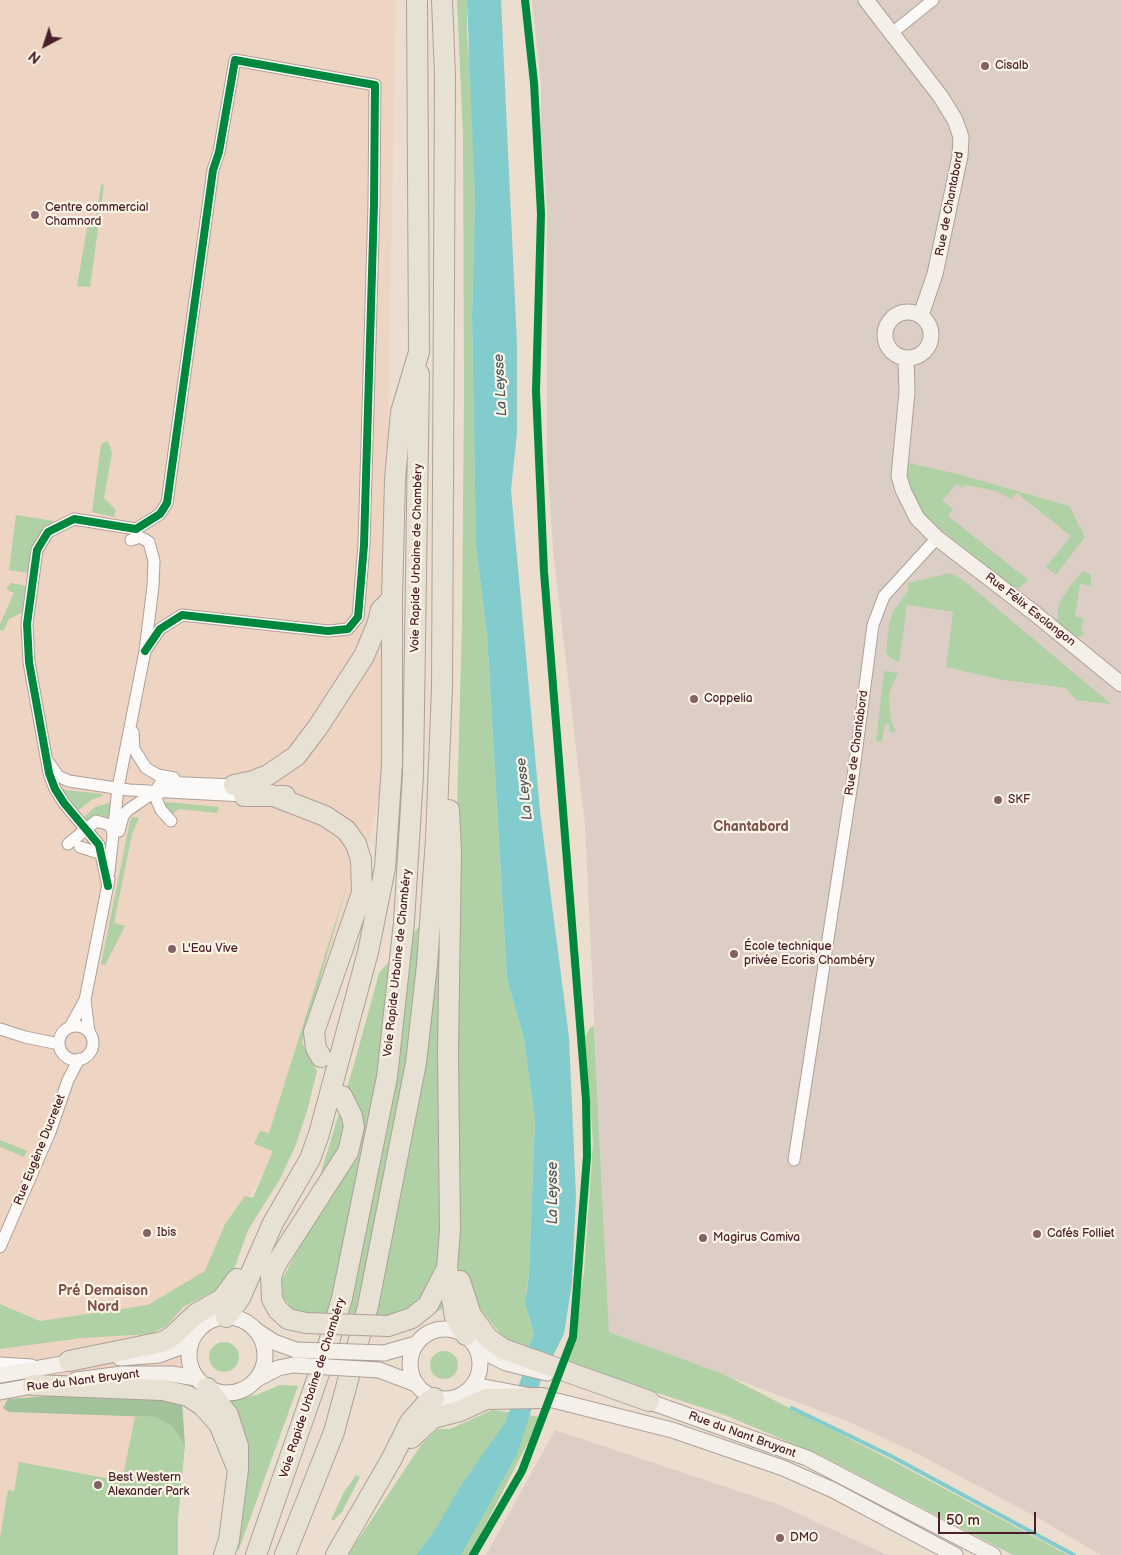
<!DOCTYPE html>
<html>
<head>
<meta charset="utf-8">
<style>
	body { margin:0 }
	#map { position:relative; width:1121px; height:1555px; overflow:hidden; background:#ebdecf; font-family:"Balsamiq Sans",sans-serif }
	canvas { display:block }
	.north { position:absolute; left:20px; top:20px; width:50px; height:50px; -webkit-text-stroke:4px #fcf5e5; paint-order:stroke; rotate:220deg; font-size:14px; font-weight:700; line-height:20px; text-align:center; color:#4a1f2b }
	.north::after { content:''; display:block; margin:auto; width:18px; height:22px; background:#4a1f2b; clip-path:polygon(50% 0,100% 100%,50% 72%,0 100%) }
	.scale { position:absolute; left:938px; top:1512px; width:98px; height:22px; box-sizing:border-box; border:2px solid #4a1f2b; border-top:0; padding-left:6px; font-size:15px; line-height:18px; white-space:nowrap; color:#4a1f2b; -webkit-text-stroke:4px #fcf5e5; paint-order:stroke }
</style>
</head>
<body>
<div id="map">
<canvas width="1121" height="1555"></canvas>
<div class="north">N</div>
<div class="scale">50 m</div>
</div>
<script>
const context = document.querySelector('canvas').getContext('2d');
context.lineJoin = 'round';
function fillPath(path, color) { context.fillStyle = color; context.fill(path, 'evenodd'); }
const poly = rows => new Path2D(rows.map(r => 'M' + r).join(''));
function strokePath(path, color, width, dash) { context.strokeStyle = color; context.lineWidth = width; context.lineCap = dash ? 'butt' : 'round'; context.setLineDash(dash || []); context.stroke(path); }
function drawText(font, color, halo, rows, align = 'center') {
  context.font = font + ' "Balsamiq Sans",sans-serif'; context.lineWidth = 4.5; context.setLineDash([]); context.textBaseline = 'middle'; context.strokeStyle = halo; context.fillStyle = color; for (const [text, x, y, turn = 0] of rows) {
    context.save(); context.translate(x, y); context.rotate((+turn || 0) * Math.PI / 180); context.textAlign = isNaN(turn) ? turn : align; if (halo) context.strokeText(text, 0, 0); context.fillText(text, 0, 0); context.restore();
  }
}
fillPath(poly([
	[0,0,396,0,381,791,299,1113,233,1224,182,1402,185,1445,178,1519,178,1555,0,1555]
]), '#edd4c3');
fillPath(poly([
	[532,0,1121,0,1121,1555,1101,1555,1038,1518,918,1454,845,1420,609,1332,585,825,553,549,547,458,547,206,541,134,541,83],
	[555,1430,780,1505,887,1555,486,1555]
]), '#dccec4');
fillPath(poly([
	[457,0,467,0,467,36,471,73,475,199,472,317,476,546,487,634,507,979,524,1039,535,1120,529,1273,526,1291,528,1315,534,1335,528,1347,518,1346,504,1338,473,1300,446,1307,428,1316,330,1321,294,1312,283,1297,282,1280,297,1251,355,1061,379,973,455,885,462,621,464,394,463,137],
	[101,184,104,185,90,287,77,286,87,228,96,220],
	[108,441,112,453,104,498,116,510,114,517,92,512,101,444],
	[908,463,958,474,1069,506,1085,537,1056,575,1046,567,1071,536,1017,493,1011,499,996,491,965,485,963,488,956,484,942,501,953,509,948,516,1028,580,1019,588,1013,587,925,517,912,501,907,477],
	[16,515,54,521,29,573,9,570],
	[1083,571,1091,575,1091,586,1080,584,1075,616,1084,619,1081,630,1085,633,1080,637,1074,636,1057,622,1057,620,1059,603,1070,586],
	[950,573,963,580,1111,704,1076,700,1066,688,1003,680,946,667,953,612,907,605,899,662,892,659,886,653,889,624,893,612,908,591,908,583],
	[11,583,27,586,23,612,9,619,3,631,0,630,0,624,14,593,6,589],
	[884,671,898,673,890,691,889,702,891,720,896,732,890,732,889,724,885,724,882,741,879,742,876,741],
	[58,786,66,790,102,794,103,796,93,799,77,811],
	[113,802,110,818,100,815,94,815,85,821,83,818,95,807],
	[167,802,219,807,217,813,179,809,172,814,166,812,164,804],
	[133,817,139,818,132,834,114,923,125,926,105,965,101,964,130,821],
	[347,885,302,1043,317,1071,307,1111,295,1147,280,1179,248,1230,229,1283,183,1307,166,1326,151,1334,82,1338,0,1349,0,1304,40,1321,148,1305,205,1271,225,1224,245,1196,253,1198,273,1151,254,1144,260,1131,269,1133],
	[594,1026,609,1332,723,1374,893,1461,1068,1555,1013,1555,824,1457,725,1415,593,1372,568,1360,584,1272,593,1143,585,1037,590,1028],
	[0,1140,27,1151,24,1157,0,1147],
	'209 1357a15 15 0 1 1 30 0a15 15 0 1 1-30 0Z',
	'430 1365a14 14 0 1 1 28 0a14 14 0 1 1-28 0Z',
	[280,1385,298,1386,238,1552,237,1527,247,1446,242,1424,227,1402,256,1395],
	[492,1410,541,1417,470,1555,348,1555,421,1445,438,1429,450,1429],
	[135,1417,155,1417,164,1421,172,1426,185,1445,178,1519,178,1555,0,1555,0,1538,8,1490,14,1491,19,1462,122,1481],
	[356,1475,360,1477,342,1512,334,1520,331,1520,344,1492]
]), '#afd1a5');
fillPath(poly([
	[110,1392,182,1402,185,1445,172,1426,155,1417,9,1412,3,1408,8,1399]
]), '#a2c29b');
fillPath(poly([
	[467,0,501,0,517,344,517,433,511,490,540,811,569,1037,576,1195,572,1283,564,1334,542,1377,517,1454,461,1555,417,1555,437,1527,460,1487,505,1423,530,1354,528,1347,534,1335,525,1303,529,1273,535,1120,524,1039,507,979,487,634,476,546,472,317,475,199]
]), '#83cccd');
strokePath(poly([
	[792,1408,891,1456,1074,1555]
]), '#83cccd', 4);
const street = poly([
	[892,33,933,0],
	[133,732,134,749,146,768,158,775,174,778],
	[49,763,58,776,69,781,129,790,244,796],
	[171,821,161,810,157,801,156,791,161,782,234,785],
	[119,831,123,816,128,810,156,791],
	[68,844,96,821,110,825,113,833],
	[80,847,102,854],
	[109,872,118,788,145,651,153,586,154,561,149,542,140,537,131,540],
	[108,886,99,845,64,803,55,789,49,773,29,662,27,624,37,550,48,532,74,519,136,529,160,514,167,503,213,170,219,152,235,60,375,85,374,204,364,545,358,617,348,629,328,631,182,615,160,629,145,651],
	'59 1043a17 17 0 1 1 34 0a17 17 0 1 1-34 0Z',
	[70,1027,85,1000],
	[0,1029,25,1037,59,1044],
	[89,1032,85,1000,109,879],
	[794,1160,853,777,873,625,884,596,937,538],
	[0,1247,50,1132,68,1080,79,1059],
	[0,1363,32,1365]
]);
const secondary = poly([
	[866,0,941,97,955,120,961,137,960,156,935,274,921,315],
	'885 335a23 23 0 1 1 46 0a23 23 0 1 1-46 0Z',
	[906,358,907,392,899,476,903,490,917,518,937,538,1033,612,1121,684],
	'189 1355a38 38 0 1 1 76 0a38 38 0 1 1-76 0Z',
	'410 1364a35 35 0 1 1 70 0a35 35 0 1 1-70 0Z',
	[257,1331,274,1342,296,1350],
	[478,1349,506,1363,547,1373],
	[384,1353,416,1344],
	[120,1358,159,1355,191,1343],
	[379,1370,416,1384],
	[0,1375,79,1361],
	[257,1379,278,1368,293,1365],
	[76,1380,122,1374,172,1374,196,1378],
	[474,1385,557,1401,672,1430,783,1468,833,1490,955,1555],
	[0,1392,43,1384],
	[639,1398,807,1458,993,1555]
]);
const highway = poly([
	[234,785,253,781,268,775,296,756,318,727,364,656,377,625,381,610,392,599],
	[271,795,325,816,346,830,356,844,361,860,362,893,314,1032,316,1048,321,1057],
	[244,796,285,796],
	[449,810,451,851,448,1052,450,1230,447,1268,455,1317,466,1335],
	[460,1281,471,1315,488,1338,503,1349,649,1401],
	[226,1317,240,1298,273,1223,310,1159,319,1134,368,952,385,868,392,764,392,599,395,479,401,412,419,352,417,0],
	[306,1323,288,1319,278,1310,272,1299,271,1277,276,1264,348,1152,354,1127,352,1116,342,1096],
	[388,1326,412,1318,428,1305,447,1268],
	[69,1361,162,1342,170,1338,196,1314,222,1299,237,1279],
	[33,1385,163,1390,188,1396,203,1406,219,1424,238,1470],
	[207,1388,228,1415,238,1446,238,1470,229,1540,224,1555],
	[411,1438,433,1418,460,1411,486,1399,543,1398],
	[256,1555,324,1359,342,1298,387,1077,404,922,413,775,419,374],
	[285,1555,334,1432,368,1306,416,1063,427,965,436,839,442,688,445,76,442,0],
	[336,1555,391,1460,410,1422,425,1405,434,1398]
]);
strokePath(street, '#ada099', 13);
strokePath(secondary, '#ada099', 17);
strokePath(highway, '#ada099', 22);
strokePath(street, '#fcfaf8', 11);
strokePath(secondary, '#f4f0e9', 15);
strokePath(highway, '#e7e1d3', 20);
const secondaryBridge = poly([
	[296,1350,384,1353],
	[293,1365,379,1370]
]);
const highwayBridge = poly([
	[306,1323,388,1326]
]);
strokePath(secondaryBridge, '#ada099', 17, []);
strokePath(highwayBridge, '#ada099', 22, []);
strokePath(secondaryBridge, '#f4f0e9', 15);
strokePath(highwayBridge, '#e7e1d3', 20);
strokePath(poly([
	[108,886,99,845,64,803,55,789,49,773,29,662,27,624,37,550,48,532,74,519,136,529,160,514,167,503,213,170,219,152,235,60,375,85,374,204,364,545,358,617,348,629,328,631,182,615,160,629,145,651],
	[473,1555,522,1471,573,1337,587,1156,586,1100,544,572,536,391,541,214,534,83,525,0]
]), '#00873e', 8);
for (const [x, y, r, color] of [
	[985,66,5,"#826264"],
	[35,215,5,"#826264"],
	[694,699,5,"#826264"],
	[998,800,5,"#826264"],
	[172,949,5,"#826264"],
	[734,954,5,"#826264"],
	[147,1233,5,"#826264"],
	[1037,1234,5,"#826264"],
	[703,1238,5,"#826264"],
	[98,1485,5,"#826264"],
	[780,1538,5,"#826264"]
]) { const dot = new Path2D(); dot.arc(x, y, r, 0, 2 * Math.PI); context.fillStyle = color; context.fill(dot); strokePath(dot, '#fcf5e5', 2); }
drawText('12px', '#4a1f2b', '#fcf5e5', [
	["Cisalb",995,66],
	["Centre commercial",45,208],
	["Chamnord",45,222],
	["Coppelia",704,699],
	["SKF",1008,800],
	["École technique",744,947],
	["privée Ecoris Chambéry",744,961],
	["L'Eau Vive",182,949],
	["Ibis",157,1233],
	["Cafés Folliet",1047,1234],
	["Magirus Camiva",713,1238],
	["Best Western",108,1478],
	["Alexander Park",108,1492],
	["DMO",790,1538]
], 'left');
drawText('12px', '#4a1f2b', '#fcf5e5', [
	["Rue de Chantabord",950,204,-79],
	["Voie Rapide Urbaine de Chambéry",417,558,-89],
	["Rue Félix Esclangon",1030,610,38],
	["Rue de Chantabord",857,743,-82],
	["Voie Rapide Urbaine de Chambéry",398,963,-84],
	["Rue Eugène Ducretet",40,1150,-68],
	["Rue du Nant Bruyant",83,1381,-7],
	["Voie Rapide Urbaine de Chambéry",313,1388,-72],
	["Rue du Nant Bruyant",742,1435,20]
]);
drawText('italic 14px', '#4e5963', '#fcf5e5', [
	["La Leysse",501,385,-93],
	["La Leysse",525,789,-96],
	["La Leysse",553,1193,-90]
]);
drawText('bold 14px', '#7d544e', '#fcf5e5', [
	["Chantabord",751,827],
	["Pré Demaison",103,1291],
	["Nord",103,1307]
]);
</script>
</body>
</html>
